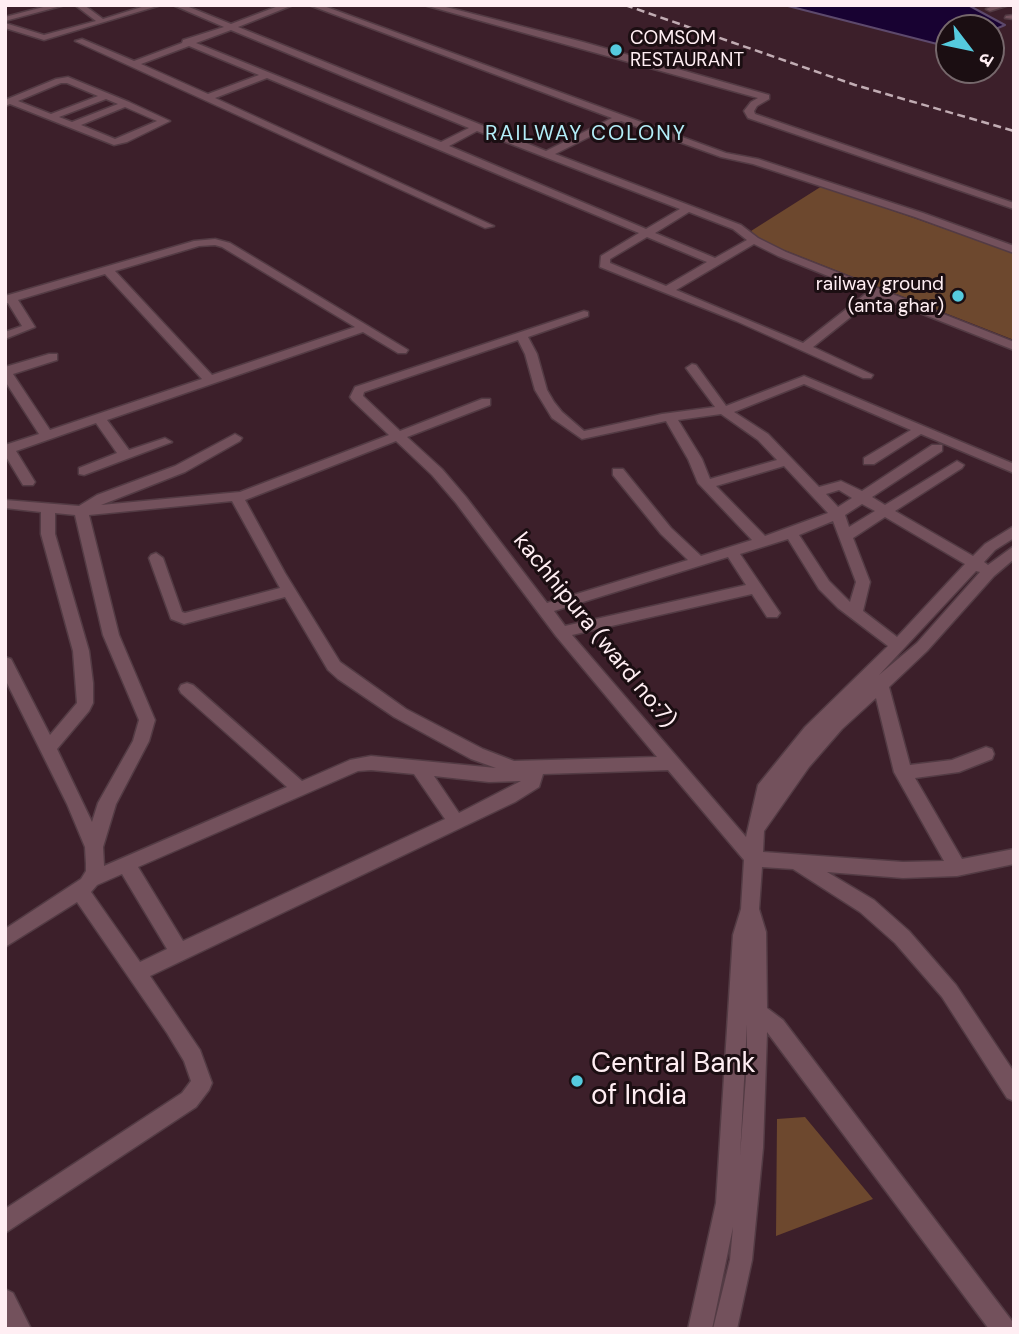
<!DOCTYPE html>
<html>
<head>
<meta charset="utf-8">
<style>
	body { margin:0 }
	#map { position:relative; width:1019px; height:1334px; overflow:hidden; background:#3c1f2a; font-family:"DM Sans","Noto Sans Devanagari",sans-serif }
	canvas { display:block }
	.frame { position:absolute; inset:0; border:7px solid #ffeef3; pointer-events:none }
	.north { position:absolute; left:935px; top:14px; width:70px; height:70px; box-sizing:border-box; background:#1b0e12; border:2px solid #76686c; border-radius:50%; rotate:122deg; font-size:19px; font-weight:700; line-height:28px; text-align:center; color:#ffeef3 }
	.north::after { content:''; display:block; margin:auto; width:24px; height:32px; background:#55cade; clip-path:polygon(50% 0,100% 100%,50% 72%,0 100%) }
</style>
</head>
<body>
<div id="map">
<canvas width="1019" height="1334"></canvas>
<div class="frame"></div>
<div class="north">उ</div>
</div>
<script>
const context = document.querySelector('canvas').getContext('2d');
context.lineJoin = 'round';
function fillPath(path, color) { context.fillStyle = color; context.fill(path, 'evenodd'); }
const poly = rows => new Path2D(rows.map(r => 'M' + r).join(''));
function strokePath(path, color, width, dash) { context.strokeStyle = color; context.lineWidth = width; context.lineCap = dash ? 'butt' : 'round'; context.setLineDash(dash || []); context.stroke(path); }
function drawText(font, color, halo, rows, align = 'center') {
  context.font = font + ' "DM Sans",sans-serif'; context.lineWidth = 6; context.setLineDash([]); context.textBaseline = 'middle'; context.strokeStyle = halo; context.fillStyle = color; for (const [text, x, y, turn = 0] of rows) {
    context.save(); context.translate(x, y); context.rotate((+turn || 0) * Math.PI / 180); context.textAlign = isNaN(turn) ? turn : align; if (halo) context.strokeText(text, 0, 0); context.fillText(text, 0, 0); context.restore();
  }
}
fillPath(poly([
	[822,186,1014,253,1014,340,761,241,751,231],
	[805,1117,873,1199,776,1236,777,1119]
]), '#6d482e');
const water = poly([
	[784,5,968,5,1005,25,991,31,991,28,949,28,949,47,784,5]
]);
fillPath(water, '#180232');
strokePath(water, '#5d496c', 2);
const minor = poly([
	[51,5,65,5,5,21,5,17,51,5],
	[75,5,84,5,103,19,148,5,161,5,44,40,5,28,5,23,44,35,96,21,75,5],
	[173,5,184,5,231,24,281,5,293,5,238,27,546,151,612,118,309,5,321,5,726,153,758,159,923,213,1014,246,1014,253,915,217,753,164,721,157,621,121,555,154,741,225,758,238,786,252,1014,342,1014,350,877,296,813,347,873,375,871,378,863,378,736,321,600,267,601,256,639,233,267,78,215,98,494,226,485,228,75,41,82,39,134,61,182,43,183,40,224,27,173,5],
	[231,30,469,128,441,142,196,43,231,30],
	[189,46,259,75,208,94,141,64,189,46],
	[477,131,680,209,646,229,449,146,477,131],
	[689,212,733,229,747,240,715,258,655,233,689,212],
	[647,237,707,262,666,286,610,263,610,259,647,237],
	[754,244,778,256,868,292,803,343,676,290,754,244],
	[424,5,438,5,583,42,769,95,769,99,757,106,754,111,755,114,1014,203,1014,209,748,118,744,111,751,102,758,98,424,5],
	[995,5,1009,5,990,11,986,9,995,5],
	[1014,15,1014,19,1005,18,1006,16,1014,15],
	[68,77,129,102,170,121,127,142,114,145,10,104,5,106,5,100,56,79,68,77],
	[61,83,67,83,98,96,51,114,18,101,61,83],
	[106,99,118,104,72,122,59,117,106,99],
	[125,107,157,121,115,139,81,125,125,107],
	[215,239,230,243,408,350,406,353,398,353,363,332,107,420,129,450,165,438,172,442,84,475,79,474,79,468,117,453,96,423,16,451,35,482,33,485,23,485,5,455,5,445,39,434,5,381,5,367,49,354,57,354,57,360,13,374,50,430,202,379,105,274,18,300,35,327,5,339,5,332,22,326,8,303,5,303,5,296,194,241,215,239],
	[215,245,222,247,355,327,212,375,115,271,199,246,215,245],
	[584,311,588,312,588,316,528,337,537,354,547,390,554,402,562,412,584,431,662,414,715,407,686,368,692,364,696,365,726,406,804,376,1014,464,1014,473,921,434,874,464,864,464,864,458,911,430,804,384,734,412,768,434,819,487,841,481,862,491,932,445,942,445,942,451,872,497,885,505,957,461,964,465,962,468,895,511,973,556,985,544,1014,526,1014,538,995,550,984,562,988,565,1014,546,1014,559,994,576,927,651,889,687,910,765,952,760,986,747,992,749,994,754,992,759,959,772,915,778,962,859,1014,849,1014,864,957,876,903,878,827,872,874,900,909,931,956,985,1014,1072,1014,1101,1007,1098,942,997,895,943,860,912,793,869,762,867,759,909,766,932,767,1008,783,1020,1012,1321,1014,1329,989,1329,767,1032,763,1148,752,1260,737,1329,713,1329,730,1260,733,1227,712,1329,688,1329,716,1203,733,935,741,909,744,860,668,770,543,774,539,787,515,802,150,976,200,1050,212,1083,209,1090,196,1107,5,1233,5,1209,182,1093,191,1081,184,1061,167,1033,77,902,5,947,5,929,81,879,86,871,86,864,85,847,67,804,5,679,5,657,11,659,50,735,77,703,73,651,41,534,41,512,5,508,5,500,79,506,97,495,175,466,235,434,242,438,240,441,185,472,101,505,240,492,389,435,352,400,350,397,355,387,584,311],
	[518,340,525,354,535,390,552,418,582,439,666,421,688,459,698,483,752,540,701,556,671,528,623,469,613,469,613,475,661,534,688,560,547,603,466,497,442,469,407,437,490,405,490,399,482,399,400,431,363,396,364,392,518,340],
	[721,414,758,440,777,460,710,479,702,459,678,420,721,414],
	[396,441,432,475,456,503,556,636,657,757,514,761,483,749,406,709,340,662,285,573,245,500,396,441],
	[784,466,828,513,765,536,716,486,784,466],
	[839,490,852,498,838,507,826,494,839,490],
	[232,501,280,588,185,613,182,612,163,558,156,553,151,555,149,558,171,619,184,624,285,597,328,670,338,679,394,717,471,759,496,768,371,756,350,760,302,781,193,685,187,683,181,685,179,689,181,693,287,787,104,866,103,847,116,804,149,741,155,720,119,635,89,515,232,501],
	[862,504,875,511,849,527,845,515,862,504],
	[55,513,75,515,103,635,139,720,133,741,98,803,92,822,57,749,89,711,93,703,93,683,89,651,55,534,55,513],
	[885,517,965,564,897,637,863,611,870,582,853,538,885,517],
	[833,521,856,582,850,602,829,581,799,535,833,521],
	[788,539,819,589,838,608,888,646,805,727,758,785,746,837,572,635,752,594,767,617,777,617,780,613,740,554,788,539],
	[728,557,746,585,565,626,554,611,728,557],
	[976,571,980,572,917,643,879,675,976,571],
	[876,698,894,772,944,861,903,862,763,852,764,831,809,767,842,729,876,698],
	[371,770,414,774,445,819,183,941,138,867,358,771,371,770],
	[434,776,489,782,521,781,459,813,434,776],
	[122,874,167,949,140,962,91,892,97,885,122,874],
	[747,1024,747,1063,740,1156,747,1024],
	[5,1289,13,1293,31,1329,6,1329,5,1289]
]);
strokePath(minor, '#533b44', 3);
fillPath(minor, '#73515c');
strokePath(poly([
	[625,5,855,85,1014,131]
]), '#c1acb3', 2.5, [8, 4.5]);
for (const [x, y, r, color] of [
	[616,50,7,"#55cade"],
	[958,296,7,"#55cade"],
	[577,1081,7,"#55cade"]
]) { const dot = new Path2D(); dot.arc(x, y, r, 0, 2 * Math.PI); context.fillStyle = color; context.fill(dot); strokePath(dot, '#1b0e12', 2.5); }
drawText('19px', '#ffeef3', '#1b0e12', [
	["COMSOM",630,39],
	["RESTAURANT",630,61],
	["railway ground",944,285,"right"],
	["(anta ghar)",944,307,"right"]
], 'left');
context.letterSpacing = '2px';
drawText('21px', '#b3edf8', '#1b0e12', [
	["RAILWAY COLONY",586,134]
]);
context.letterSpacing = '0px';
drawText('23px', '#ffeef3', '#1b0e12', [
	["kachhipura (ward no:7)",594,631,51]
]);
drawText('28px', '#ffeef3', '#1b0e12', [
	["Central Bank",591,1065],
	["of India",591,1097]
], 'left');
</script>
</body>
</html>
